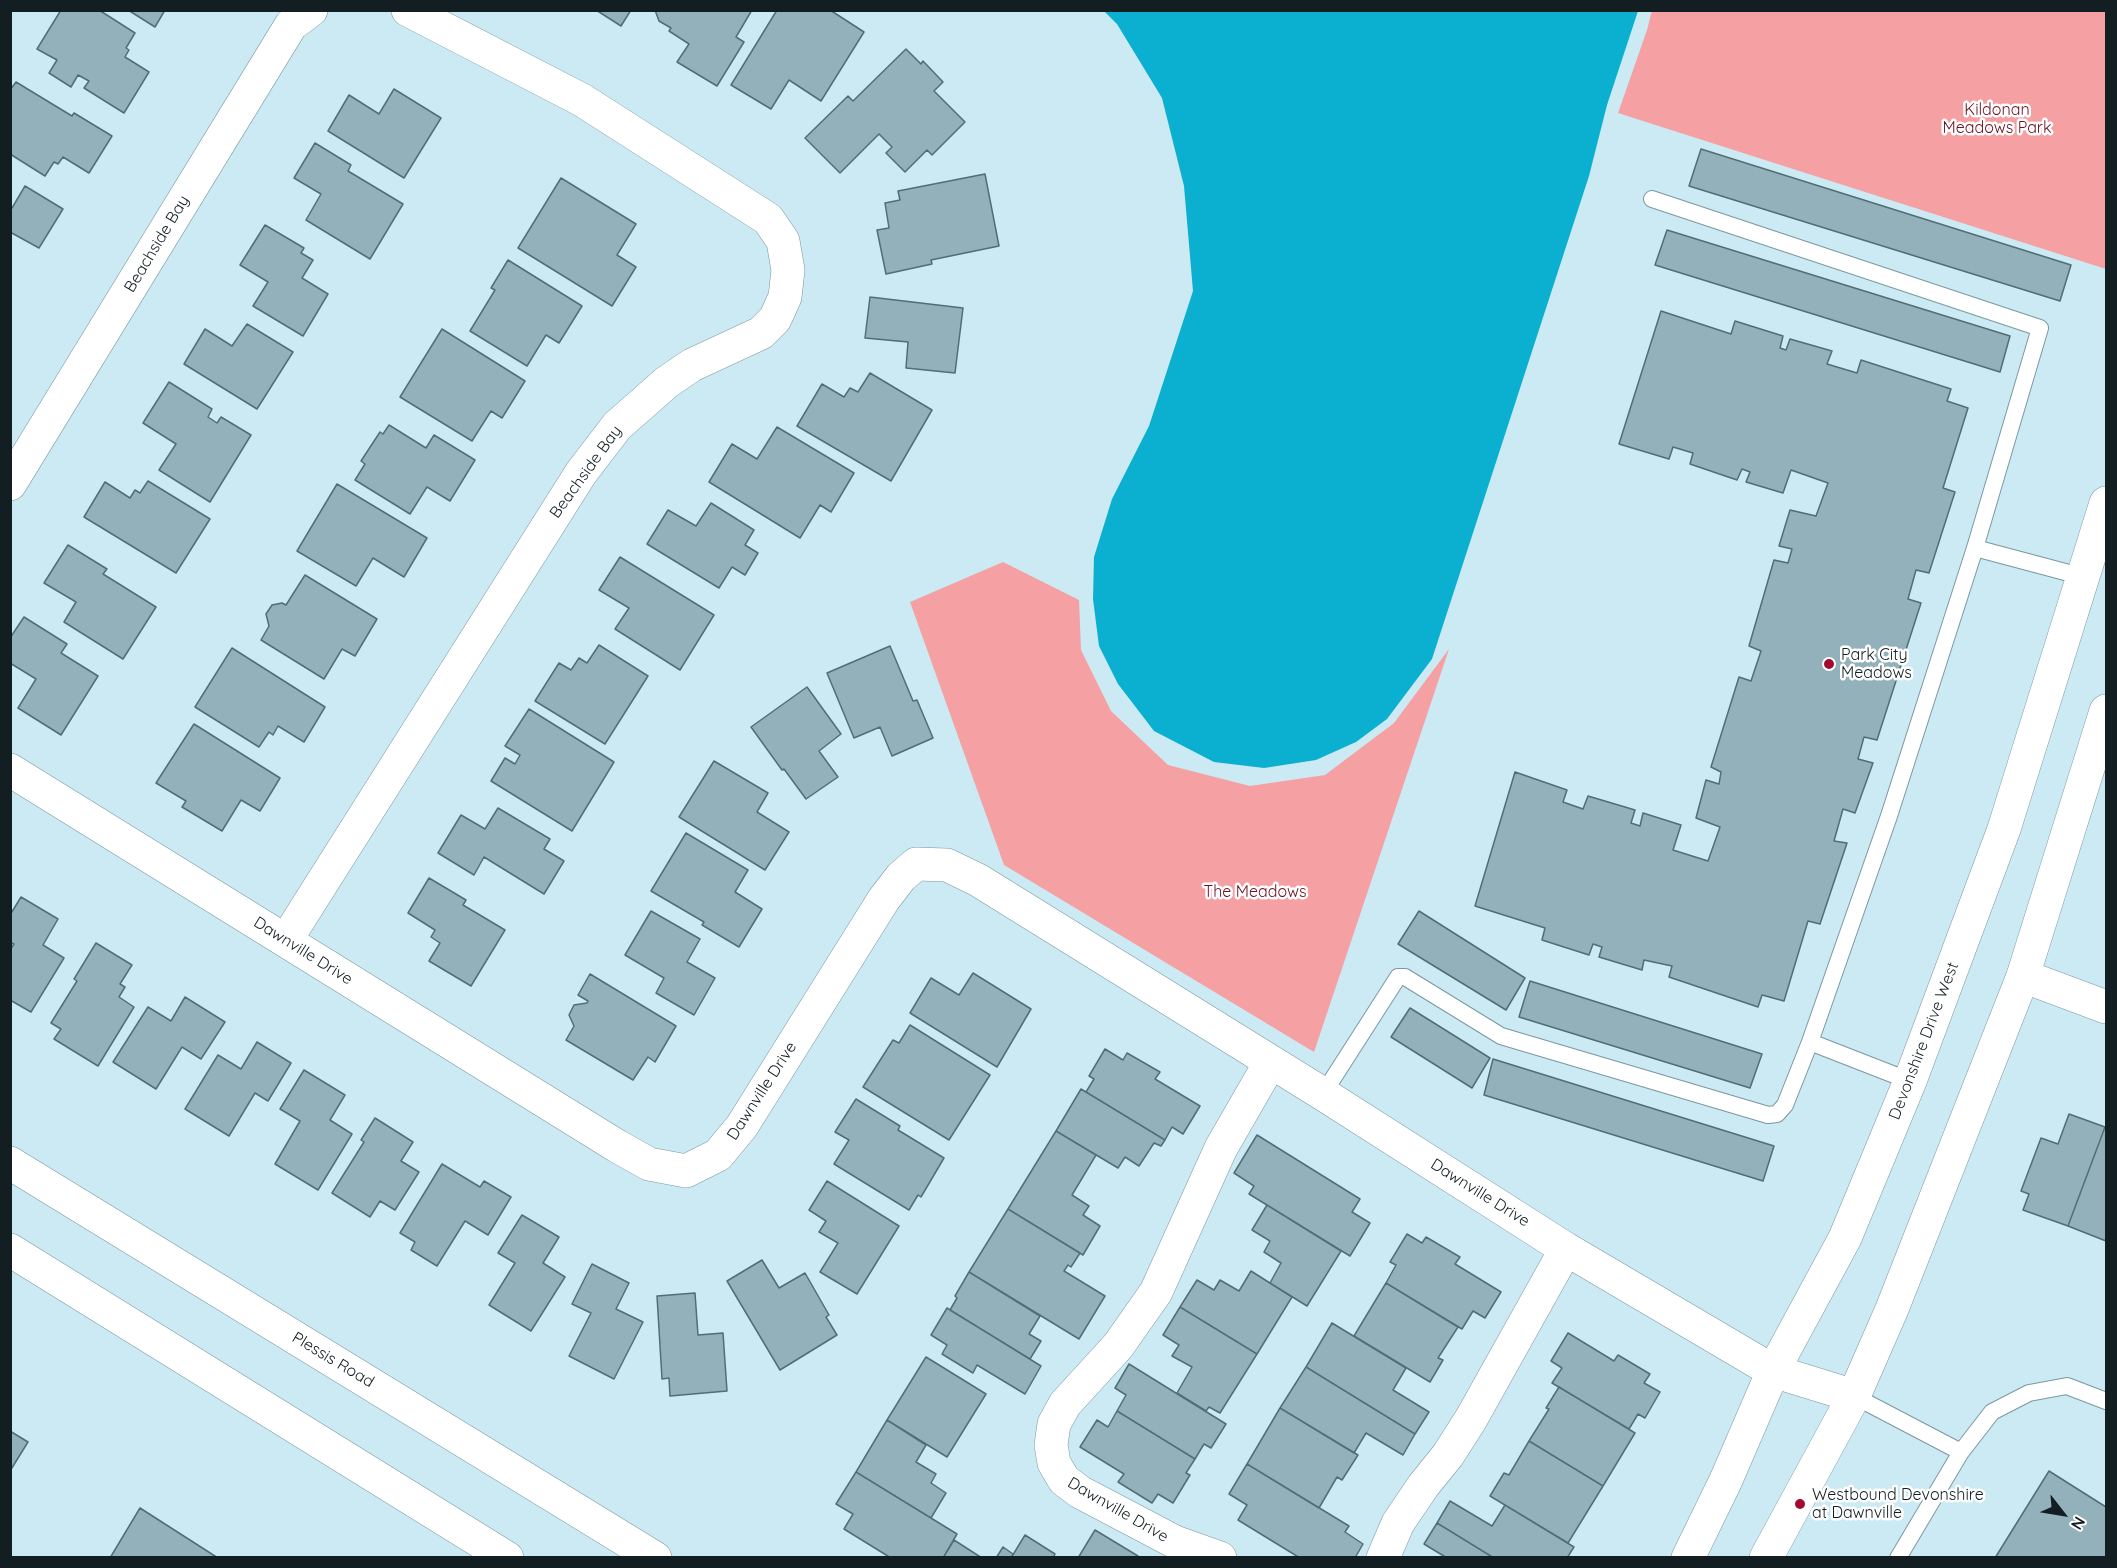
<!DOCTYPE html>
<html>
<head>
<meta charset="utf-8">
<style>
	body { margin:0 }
	#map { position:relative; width:2117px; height:1568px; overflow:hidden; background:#cbeaf3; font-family:Quicksand,sans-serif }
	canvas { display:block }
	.frame { position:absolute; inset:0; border:12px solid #121e21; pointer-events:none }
	.north { position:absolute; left:2033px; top:1484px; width:60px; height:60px; -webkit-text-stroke:4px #fff; paint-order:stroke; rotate:121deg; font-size:16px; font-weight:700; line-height:24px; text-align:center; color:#121e21 }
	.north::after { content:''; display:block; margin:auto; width:21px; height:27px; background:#121e21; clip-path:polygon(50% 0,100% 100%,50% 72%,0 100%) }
</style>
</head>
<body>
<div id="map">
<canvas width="2117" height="1568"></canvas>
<div class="frame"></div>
<div class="north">N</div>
</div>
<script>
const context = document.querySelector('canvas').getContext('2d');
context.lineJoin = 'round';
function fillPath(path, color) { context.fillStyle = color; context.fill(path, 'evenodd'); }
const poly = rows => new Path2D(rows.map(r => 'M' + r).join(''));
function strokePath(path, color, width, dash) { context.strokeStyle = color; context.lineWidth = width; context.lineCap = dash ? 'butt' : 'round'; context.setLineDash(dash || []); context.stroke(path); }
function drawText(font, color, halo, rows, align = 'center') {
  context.font = font + ' Quicksand,sans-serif'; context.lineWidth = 5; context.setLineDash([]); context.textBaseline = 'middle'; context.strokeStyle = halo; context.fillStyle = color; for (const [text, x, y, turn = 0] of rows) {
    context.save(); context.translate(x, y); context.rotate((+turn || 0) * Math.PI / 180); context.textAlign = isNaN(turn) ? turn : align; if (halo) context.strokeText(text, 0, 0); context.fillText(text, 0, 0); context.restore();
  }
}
fillPath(poly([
	[1652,10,2106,11,2106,269,1618,113,1647,30],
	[1003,562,1079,600,1081,650,1111,711,1168,765,1250,786,1325,775,1394,723,1449,649,1314,1052,1004,865,910,602]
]), '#f5a0a3');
fillPath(poly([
	[1104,11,1638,11,1607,105,1589,176,1432,659,1387,719,1356,742,1316,760,1264,768,1214,762,1154,731,1118,684,1099,646,1093,599,1094,557,1112,499,1149,426,1193,291,1184,186,1162,98,1117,24]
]), '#0bafcf');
const building = poly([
	[61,10,99,10,135,33,126,48,129,50,125,57,149,72,124,113,84,88,89,81,78,75,71,87,49,73,57,60,37,49,61,10],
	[128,10,165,10,155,27,128,10],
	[596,10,631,10,621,26,596,10],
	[655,10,752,10,736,37,744,42,717,86,677,62,689,44,669,31,671,28,659,21,655,10],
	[777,10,830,10,864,32,821,101,789,80,771,109,731,85,777,10],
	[906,49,921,64,923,61,943,82,934,91,965,122,932,155,927,150,905,172,886,153,892,147,879,134,840,173,805,138,848,96,853,101,906,49],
	[16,82,72,116,74,113,112,136,89,173,63,157,58,164,54,162,45,176,10,154,10,90,16,82],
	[394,89,441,118,404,178,328,131,349,95,379,114,394,89],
	[315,143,351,165,348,171,403,204,370,259,306,220,321,194,294,178,315,143],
	[1701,149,2071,265,2060,301,1689,186,1701,149],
	[985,174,999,246,931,260,932,264,886,274,877,230,889,228,885,203,900,200,898,191,985,174],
	[561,178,636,224,617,255,636,267,612,306,518,248,561,178],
	[25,186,63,209,39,248,10,232,10,207,12,208,25,186],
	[265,225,304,248,301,253,313,260,302,278,328,294,303,336,253,306,268,282,240,265,265,225],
	[1667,230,2010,336,2000,372,1655,265,1667,230],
	[508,260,582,306,559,343,546,335,527,366,470,331,495,290,491,288,508,260],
	[870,297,963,308,955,373,906,368,908,342,865,338,870,297],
	[1661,311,1731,334,1735,321,1783,336,1780,348,1786,350,1790,339,1832,351,1827,364,1857,373,1861,360,1951,389,1947,401,1968,408,1943,488,1955,492,1929,573,1916,570,1908,599,1921,603,1877,740,1864,737,1858,759,1873,763,1855,813,1843,809,1834,841,1847,843,1820,924,1808,921,1784,1001,1762,995,1758,1007,1669,977,1672,966,1644,960,1642,970,1599,957,1602,947,1593,944,1589,955,1542,940,1545,928,1475,906,1515,772,1567,790,1563,802,1583,809,1588,796,1635,810,1631,823,1640,826,1643,813,1681,825,1673,850,1708,861,1720,827,1696,818,1706,780,1719,784,1721,772,1711,767,1739,677,1751,681,1761,651,1749,646,1774,560,1788,563,1792,549,1779,546,1790,510,1816,516,1828,483,1791,470,1783,493,1746,482,1750,472,1742,469,1737,480,1690,464,1693,453,1673,447,1669,459,1619,444,1661,311],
	[247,324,293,352,257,409,184,364,205,329,232,346,247,324],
	[442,329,525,381,502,418,491,411,472,441,400,397,442,329],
	[870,373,932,410,891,481,797,426,822,384,844,397,850,388,858,392,870,373],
	[169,382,212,409,208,417,217,423,221,417,251,435,210,502,159,470,176,444,143,423,169,382],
	[389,425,426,448,434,435,475,460,450,501,427,487,410,514,355,480,365,464,361,461,380,432,383,434,389,425],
	[777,427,854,473,831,512,820,505,800,538,709,482,732,444,757,459,777,427],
	[148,481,210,519,176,573,84,517,105,482,130,498,135,490,140,493,148,481],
	[337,484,427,538,404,577,373,558,356,586,297,551,337,484],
	[711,503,754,530,745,545,758,553,745,575,732,567,719,588,647,544,668,510,696,526,711,503],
	[68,545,107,569,103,574,156,607,123,659,64,622,76,602,44,583,68,545],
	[620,557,714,615,680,670,615,629,629,608,599,590,620,557],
	[305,575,377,619,355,656,342,649,324,679,261,640,269,626,266,614,272,605,282,603,286,605,305,575],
	[24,617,67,644,61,653,98,676,61,735,18,708,36,679,10,663,10,638,24,617],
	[599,645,648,676,605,744,535,701,559,663,571,670,579,658,587,663,599,645],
	[890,646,913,701,917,700,933,738,892,756,880,727,854,738,827,673,890,646],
	[232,648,325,707,304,742,278,726,273,735,269,732,259,747,195,707,232,648],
	[807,687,841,734,819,751,838,777,806,799,784,769,782,770,751,727,807,687],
	[529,709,614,762,572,831,491,781,505,758,515,764,520,755,505,746,529,709],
	[194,724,280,778,260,811,241,800,222,831,182,807,186,801,156,783,194,724],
	[714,761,768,793,757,812,789,832,765,870,679,817,714,761],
	[498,808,550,839,544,849,564,861,544,894,484,857,474,875,438,853,461,815,485,829,498,808],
	[686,833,748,870,735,892,762,909,739,947,702,925,704,922,651,891,686,833],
	[429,878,466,900,463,905,505,930,471,986,429,961,440,943,431,937,435,930,408,913,429,878],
	[21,897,58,919,43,945,64,958,31,1012,10,1000,10,950,14,944,10,942,10,915,21,897],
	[651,911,700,939,687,962,715,978,694,1015,656,993,664,978,625,955,651,911],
	[1419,911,1525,978,1506,1010,1398,944,1419,911],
	[96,943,132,965,120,984,125,987,119,997,134,1007,98,1066,54,1039,61,1029,51,1023,77,981,74,979,96,943],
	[973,973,1031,1009,997,1067,910,1013,931,978,959,995,973,973],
	[590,974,676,1026,655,1062,648,1057,633,1080,566,1040,574,1026,569,1015,574,1005,587,1003,588,1001,578,995,590,974],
	[1530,981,1762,1054,1750,1088,1519,1017,1530,981],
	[185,997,225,1022,201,1059,182,1047,156,1089,113,1062,148,1007,171,1021,185,997],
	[1410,1008,1490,1058,1472,1088,1391,1037,1410,1008],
	[910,1025,990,1075,949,1140,863,1087,893,1040,899,1043,910,1025],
	[257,1042,291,1063,268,1101,255,1093,229,1136,185,1109,218,1055,241,1069,257,1042],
	[1105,1049,1123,1060,1127,1053,1160,1072,1155,1079,1200,1106,1183,1134,1172,1127,1165,1140,1086,1092,1094,1079,1089,1076,1105,1049],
	[1493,1059,1774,1146,1763,1181,1484,1095,1493,1059],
	[304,1070,345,1095,330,1120,352,1134,318,1190,275,1164,300,1121,280,1109,304,1070],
	[1081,1089,1165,1140,1161,1146,1154,1143,1139,1166,1125,1157,1118,1168,1056,1131,1081,1089],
	[856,1099,900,1126,898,1130,944,1158,921,1197,918,1195,909,1210,834,1164,849,1140,835,1132,856,1099],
	[2069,1114,2105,1127,2068,1226,2023,1210,2029,1194,2021,1191,2041,1138,2058,1144,2069,1114],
	[375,1118,413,1142,401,1161,419,1172,395,1210,380,1201,370,1217,332,1193,364,1142,361,1140,375,1118],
	[2105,1127,2106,1128,2106,1241,2068,1226,2105,1127],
	[1056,1131,1096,1155,1072,1195,1089,1206,1083,1215,1100,1226,1083,1255,1008,1209,1056,1131],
	[1257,1135,1360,1199,1352,1212,1370,1223,1350,1256,1249,1194,1254,1186,1234,1173,1257,1135],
	[442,1164,480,1187,484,1181,511,1197,488,1235,465,1221,437,1266,411,1250,415,1242,400,1233,442,1164],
	[827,1181,899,1226,857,1294,820,1272,838,1243,819,1232,826,1221,809,1210,827,1181],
	[1267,1205,1341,1251,1307,1306,1270,1283,1281,1263,1264,1252,1270,1241,1252,1230,1267,1205],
	[1008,1209,1080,1253,1071,1267,1068,1265,1064,1271,1105,1296,1079,1339,969,1272,1008,1209],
	[522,1215,559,1237,543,1263,565,1277,531,1331,489,1305,515,1263,498,1253,522,1215],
	[1407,1234,1422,1243,1426,1237,1460,1257,1455,1264,1501,1292,1485,1318,1473,1311,1462,1329,1386,1283,1396,1265,1390,1262,1407,1234],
	[762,1260,779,1288,805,1273,829,1315,826,1317,837,1335,780,1370,727,1281,762,1260],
	[592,1264,629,1283,616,1309,643,1322,614,1379,569,1356,591,1313,572,1304,592,1264],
	[1251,1271,1292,1297,1257,1354,1180,1307,1197,1280,1214,1290,1220,1280,1239,1291,1251,1271],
	[969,1272,1040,1316,1029,1334,1041,1341,1030,1359,950,1310,957,1298,955,1296,969,1272],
	[1386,1283,1458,1327,1438,1358,1443,1360,1430,1382,1354,1336,1386,1283],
	[695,1293,698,1335,723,1333,727,1391,670,1396,669,1378,662,1379,657,1296,695,1293],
	[1180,1307,1257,1354,1220,1413,1209,1407,1206,1411,1177,1393,1192,1367,1172,1356,1179,1345,1163,1335,1180,1307],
	[947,1308,1041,1366,1025,1394,977,1365,973,1373,942,1354,947,1345,931,1335,947,1308],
	[1332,1323,1406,1368,1393,1390,1429,1412,1415,1434,1306,1367,1332,1323],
	[1568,1333,1614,1361,1618,1355,1650,1374,1644,1383,1660,1392,1645,1418,1638,1414,1629,1429,1552,1383,1562,1368,1551,1361,1568,1333],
	[926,1357,986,1394,947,1457,887,1420,926,1357],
	[1129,1364,1226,1424,1211,1448,1204,1444,1195,1459,1117,1411,1126,1395,1115,1388,1129,1364],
	[1306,1367,1415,1434,1403,1455,1366,1433,1354,1453,1280,1408,1306,1367],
	[1559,1387,1635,1433,1603,1486,1529,1441,1549,1409,1546,1408,1559,1387],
	[1280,1408,1358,1455,1342,1480,1337,1477,1319,1508,1247,1464,1280,1408],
	[1117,1411,1195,1459,1186,1473,1190,1475,1173,1503,1158,1494,1152,1503,1118,1482,1124,1474,1080,1447,1097,1420,1108,1427,1117,1411],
	[887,1420,926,1445,916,1462,936,1474,931,1483,946,1493,931,1518,856,1472,887,1420],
	[10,1431,28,1442,10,1471,10,1431],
	[1529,1441,1603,1486,1568,1543,1490,1496,1504,1473,1509,1475,1529,1441],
	[1247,1464,1349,1526,1345,1532,1363,1544,1355,1558,1300,1558,1238,1520,1247,1505,1229,1494,1247,1464],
	[2049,1471,2106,1507,2106,1558,1995,1558,2049,1471],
	[856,1472,957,1534,943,1558,891,1558,844,1529,853,1514,836,1504,856,1472],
	[1450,1501,1492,1526,1505,1505,1574,1547,1567,1558,1494,1558,1437,1523,1450,1501],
	[140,1508,218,1558,110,1558,140,1508],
	[1437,1523,1494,1558,1447,1558,1424,1544,1437,1523],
	[1095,1530,1138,1556,1137,1558,1078,1558,1095,1530],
	[1025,1535,1055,1554,1053,1558,1011,1558,1025,1535],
	[954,1540,982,1558,943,1558,954,1540],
	[1003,1547,1013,1554,1011,1558,996,1558,1003,1547]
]);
fillPath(building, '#93b1ba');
strokePath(building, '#516d75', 1.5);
const lane = poly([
	[1975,548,2084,577],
	[1810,1042,1910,1081],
	[1323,1094,1398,977,1405,977,1501,1036,1768,1115,1777,1114,1785,1105,1810,1042,1889,816,1975,548,2040,328,1652,199],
	[1854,1396,1961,1452],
	[1898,1558,1961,1452,1992,1412,2029,1393,2067,1386,2106,1401]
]);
const street = poly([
	[10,484,291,25,311,10],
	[10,770,617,1146,649,1164,686,1171,718,1155,742,1126,884,899,901,877,916,864,947,865,978,880,1323,1094,1566,1249,1773,1371,1854,1396],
	[286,940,581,473,617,426,667,382,692,365,761,333,775,319,785,297,788,270,783,241,768,219,582,100,408,10],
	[2023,976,2106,1007],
	[1220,1558,1175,1542,1080,1492,1064,1480,1054,1463,1051,1445,1054,1424,1065,1404,1118,1346,1156,1292,1221,1148,1270,1063],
	[1383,1558,1398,1523,1423,1486,1448,1455,1471,1419,1566,1249]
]);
const secondary = poly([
	[10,1163,655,1558],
	[10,1250,507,1558],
	[1688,1558,1726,1480,1773,1371,1845,1238,1910,1081,2004,829,2106,503],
	[1766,1558,1854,1396,1892,1309,2023,976,2106,711]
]);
strokePath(lane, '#7b98a1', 18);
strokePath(street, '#7b98a1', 34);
strokePath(secondary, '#7b98a1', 34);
strokePath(lane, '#fff', 16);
strokePath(street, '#fff', 33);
strokePath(secondary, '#fff', 33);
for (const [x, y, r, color] of [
	[1829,664,6,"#a50930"],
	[1800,1504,6,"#a50930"]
]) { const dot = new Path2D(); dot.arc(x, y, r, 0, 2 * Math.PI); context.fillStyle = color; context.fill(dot); strokePath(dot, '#fff', 2); }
drawText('16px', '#6c1221', '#fff', [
	["Kildonan",1997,110],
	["Meadows Park",1997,128],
	["The Meadows",1255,892]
]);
drawText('16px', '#121e21', '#fff', [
	["Beachside Bay",157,244,-59],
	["Beachside Bay",586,472,-54],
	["Dawnville Drive",303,951,32],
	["Devonshire Drive West",1924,1041,-69],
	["Dawnville Drive",762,1091,-57],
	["Dawnville Drive",1480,1193,32],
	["Plessis Road",333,1360,31],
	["Dawnville Drive",1118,1510,30]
]);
drawText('16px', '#121e21', '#fff', [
	["Park City",1841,655],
	["Meadows",1841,673],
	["Westbound Devonshire",1812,1495],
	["at Dawnville",1812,1513]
], 'left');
</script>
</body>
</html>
